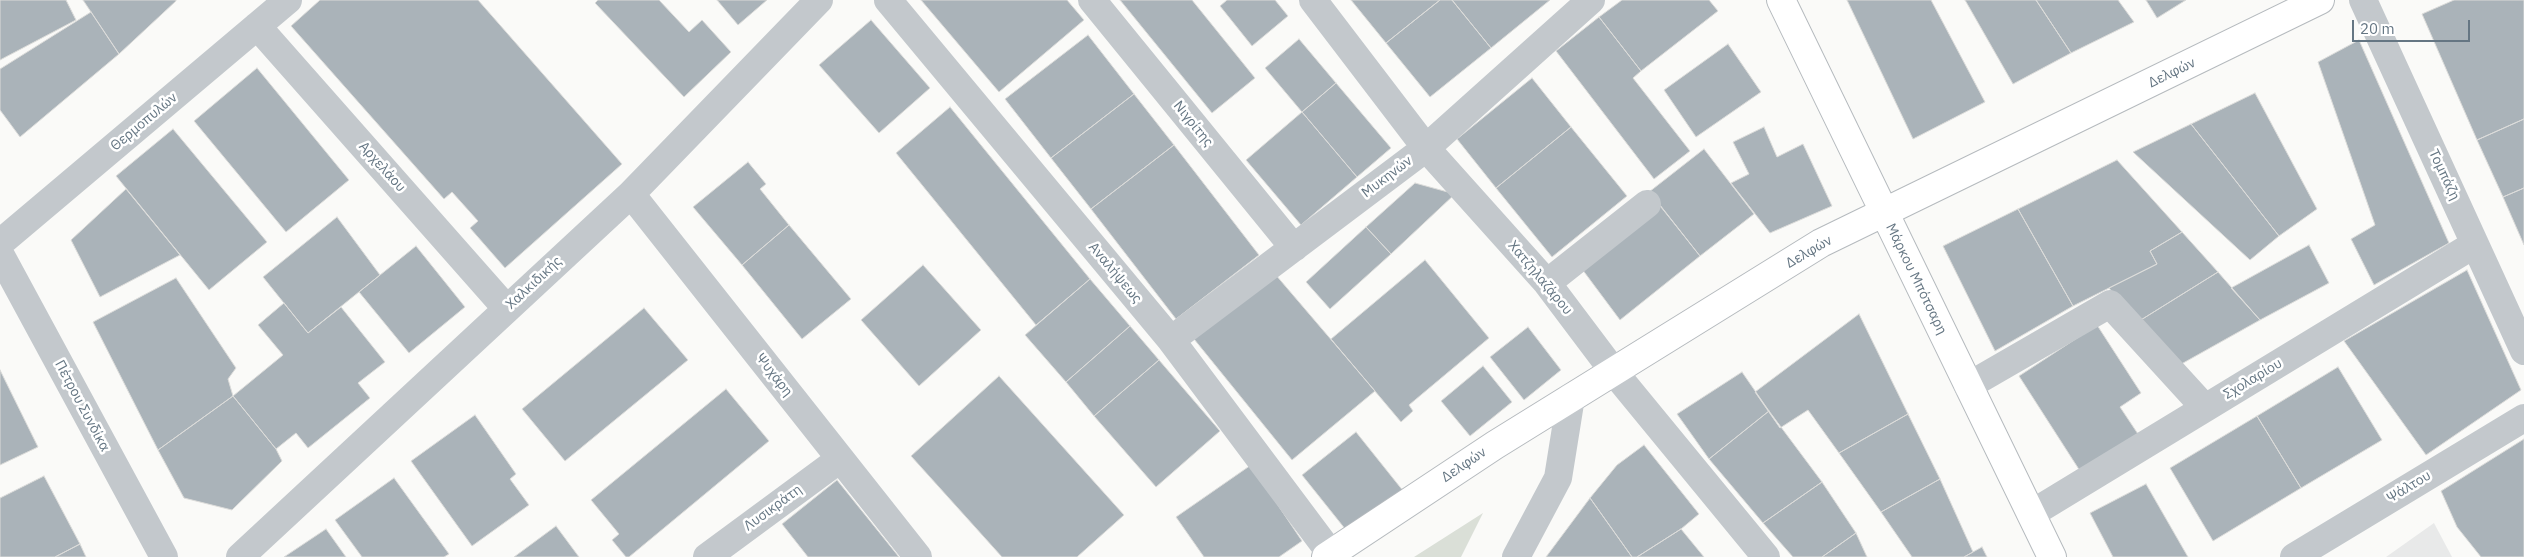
<!DOCTYPE html>
<html>
<head>
<meta charset="utf-8">
<style>
	body { margin:0 }
	#map { position:relative; width:2524px; height:557px; overflow:hidden; background:#fafaf8; font-family:"IBM Plex Sans",sans-serif }
	canvas { display:block }
	.scale { position:absolute; left:2352px; top:20px; width:118px; height:22px; box-sizing:border-box; border:2px solid #657683; border-top:0; padding-left:6px; font-size:15px; line-height:18px; white-space:nowrap; color:#657683; -webkit-text-stroke:4px #fff; paint-order:stroke }
</style>
</head>
<body>
<div id="map">
<canvas width="2524" height="557"></canvas>
<div class="scale">20 m</div>
</div>
<script>
const context = document.querySelector('canvas').getContext('2d');
context.lineJoin = 'round';
function fillPath(path, color) { context.fillStyle = color; context.fill(path, 'evenodd'); }
const poly = rows => new Path2D(rows.map(r => 'M' + r).join(''));
function strokePath(path, color, width, dash) { context.strokeStyle = color; context.lineWidth = width; context.lineCap = dash ? 'butt' : 'round'; context.setLineDash(dash || []); context.stroke(path); }
function drawText(font, color, halo, rows, align = 'center') {
  context.font = font + ' "IBM Plex Sans",sans-serif'; context.lineWidth = 5; context.setLineDash([]); context.textBaseline = 'middle'; context.strokeStyle = halo; context.fillStyle = color; for (const [text, x, y, turn = 0] of rows) {
    context.save(); context.translate(x, y); context.rotate((+turn || 0) * Math.PI / 180); context.textAlign = isNaN(turn) ? turn : align; if (halo) context.strokeText(text, 0, 0); context.fillText(text, 0, 0); context.restore();
  }
}
fillPath(poly([
	[2434,523,2452,557,2386,557]
]), '#e8e9e9');
fillPath(poly([
	[1483,513,1461,557,1414,557]
]), '#dadfd7');
const building = poly([
	[0,0,66,0,76,20,0,60,0,0],
	[83,0,176,0,176,1,119,54,83,0],
	[320,0,478,0,622,164,505,268,470,228,478,221,452,192,444,199,291,26,320,0],
	[598,0,659,0,689,32,702,20,731,52,684,97,595,3,598,0],
	[717,0,767,0,738,25,717,0],
	[921,0,1067,0,1084,20,999,92,921,0],
	[1120,0,1192,0,1255,78,1212,113,1120,0],
	[1227,0,1275,0,1288,16,1252,46,1220,6,1227,0],
	[1351,0,1440,0,1386,43,1351,0],
	[1440,0,1452,0,1491,48,1430,97,1386,43,1440,0],
	[1452,0,1550,0,1491,48,1452,0],
	[1622,0,1709,0,1718,11,1641,71,1599,17,1622,0],
	[1847,0,1931,0,1985,102,1913,139,1847,0],
	[1965,0,2036,0,2071,53,2013,84,1965,0],
	[2036,0,2118,0,2134,22,2071,53,2036,0],
	[2146,0,2186,0,2157,18,2146,0],
	[2454,0,2524,0,2524,119,2477,140,2422,14,2454,0],
	[91,12,119,54,20,137,0,110,0,69,91,12],
	[1599,17,1641,71,1633,78,1690,151,1654,179,1556,51,1599,17],
	[871,20,930,88,879,133,819,65,871,20],
	[1088,35,1134,94,1051,158,1005,99,1088,35],
	[1299,39,1336,83,1302,112,1265,68,1299,39],
	[2359,40,2449,243,2374,285,2351,239,2375,225,2318,62,2359,40],
	[1728,44,1761,92,1696,137,1664,90,1728,44],
	[257,68,349,180,286,232,194,121,257,68],
	[1532,78,1571,127,1496,188,1457,139,1532,78],
	[1336,83,1391,148,1357,177,1302,112,1336,83],
	[2255,93,2317,209,2279,236,2191,124,2255,93],
	[1134,94,1174,145,1091,209,1051,158,1134,94],
	[950,107,1090,279,1036,325,896,153,950,107],
	[1302,112,1357,177,1301,225,1246,160,1302,112],
	[2524,119,2524,188,2503,197,2477,140,2524,119],
	[2191,124,2279,236,2250,260,2133,152,2191,124],
	[1571,127,1627,196,1552,257,1496,188,1571,127],
	[1764,127,1777,157,1803,144,1832,206,1770,233,1731,183,1749,174,1733,142,1764,127],
	[173,129,267,242,209,290,116,176,173,129],
	[1174,145,1259,255,1176,319,1091,209,1174,145],
	[1704,149,1754,214,1700,256,1649,192,1704,149],
	[2117,160,2182,232,2150,251,2157,264,2073,306,2018,209,2117,160],
	[748,162,766,184,760,189,789,225,742,265,693,207,748,162],
	[1415,183,1455,194,1391,254,1366,227,1415,183],
	[2524,188,2524,245,2503,197,2524,188],
	[126,189,180,255,100,297,71,240,126,189],
	[1660,205,1700,256,1620,320,1579,265,1660,205],
	[2018,209,2073,306,1995,351,1943,246,2018,209],
	[337,217,380,275,308,333,263,277,337,217],
	[789,225,851,299,802,339,742,265,789,225],
	[1366,227,1391,254,1330,309,1306,282,1366,227],
	[2182,232,2218,272,2136,323,2109,288,2157,264,2150,251,2182,232],
	[2309,245,2329,283,2260,320,2231,288,2309,245],
	[416,246,465,307,409,353,359,292,416,246],
	[1425,260,1489,338,1409,405,1413,411,1401,422,1331,339,1425,260],
	[923,265,981,330,919,386,861,320,923,265],
	[2467,270,2521,390,2426,455,2344,341,2467,270],
	[2218,272,2260,320,2176,367,2136,323,2218,272],
	[1275,274,1375,391,1292,460,1194,339,1275,274],
	[176,278,236,368,228,379,233,396,158,450,93,322,176,278],
	[1090,279,1130,326,1066,382,1025,335,1090,279],
	[284,303,308,333,341,307,385,362,358,383,370,398,308,448,296,433,276,449,233,396,283,355,258,325,284,303],
	[644,308,688,360,565,461,522,409,644,308],
	[1859,314,1908,414,1839,453,1808,410,1780,428,1755,392,1859,314],
	[2097,325,2141,393,2120,407,2138,434,2080,471,2019,376,2097,325],
	[1130,326,1159,360,1094,416,1066,382,1130,326],
	[1528,327,1561,370,1524,400,1490,357,1528,327],
	[1159,360,1220,431,1156,487,1094,416,1159,360],
	[1483,366,1512,402,1470,436,1441,401,1483,366],
	[2338,367,2382,440,2301,488,2257,416,2338,367],
	[0,370,38,447,0,465,0,370],
	[1742,372,1769,411,1709,459,1677,414,1742,372],
	[999,376,1124,515,1077,557,1002,557,911,456,999,376],
	[726,389,769,441,629,557,626,557,612,540,619,534,591,500,726,389],
	[233,396,276,449,282,461,232,510,184,498,158,450,233,396],
	[1769,411,1822,482,1763,523,1709,459,1769,411],
	[1908,414,1940,479,1881,512,1839,453,1908,414],
	[475,415,516,474,510,479,529,505,472,546,411,461,475,415],
	[2257,416,2301,488,2213,541,2170,468,2257,416],
	[1356,432,1404,492,1350,535,1302,475,1356,432],
	[2524,439,2524,557,2481,557,2457,527,2441,491,2524,439],
	[1644,445,1699,514,1681,529,1637,557,1632,557,1590,498,1617,465,1644,445],
	[1251,465,1302,541,1279,557,1204,557,1176,517,1251,465],
	[44,476,80,544,55,557,0,557,0,498,44,476],
	[394,478,449,554,444,557,362,557,335,520,394,478],
	[1940,479,1973,552,1964,557,1912,557,1881,512,1940,479],
	[837,480,899,557,808,557,782,524,837,480],
	[1822,482,1856,533,1822,557,1793,557,1763,523,1822,482],
	[2146,484,2188,557,2113,557,2090,513,2146,484],
	[1590,498,1632,557,1546,557,1590,498],
	[556,526,579,557,514,557,556,526],
	[326,529,346,557,284,557,326,529],
	[1681,529,1704,557,1637,557,1681,529],
	[1856,533,1867,557,1822,557,1856,533],
	[80,544,86,557,55,557,80,544],
	[1982,547,1987,557,1964,557,1982,547]
]);
fillPath(building, '#aab3b9');
strokePath(building, '#dcdcda', 1);
const major = poly([
	[1781,0,2052,557],
	[1326,557,1495,445,1821,243,2320,0]
]);
strokePath(major, '#b5babe', 30);
strokePath(poly([
	[888,0,1171,340,1331,554],
	[1092,0,1294,248],
	[1313,0,1426,148,1547,283,1614,372,1766,557],
	[2363,0,2524,351],
	[257,26,506,308],
	[631,194,918,557],
	[0,243,288,0],
	[0,254,164,557],
	[1547,283,1647,204],
	[1171,340,1426,148,1591,0],
	[1968,386,2110,304,2205,408],
	[2031,514,2475,244],
	[240,557,631,194,819,0],
	[707,557,840,459],
	[1516,557,1558,478,1571,397],
	[2294,557,2524,418]
]), '#c3c8cc', 28);
strokePath(major, '#fff', 28);
drawText('14px', '#657683', '#fff', [
	["Δελφών",2172,73,-26],
	["Θερμοπυλών",144,122,-40],
	["Νιγρίτης",1193,124,51],
	["Αρχελάου",382,167,48],
	["Τομπάζη",2444,175,65],
	["Μυκηνών",1387,177,-37],
	["Δελφών",1809,252,-30],
	["Αναλήψεως",1115,273,50],
	["Χατζηλαζάρου",1540,278,50],
	["Μάρκου Μπότσαρη",1916,279,64],
	["Χαλκιδικής",534,283,-43],
	["Ψυχάρη",774,375,52],
	["Σχολαρίου",2253,379,-31],
	["Πέτρου Συνδίκα",82,406,62],
	["Δελφών",1464,465,-34],
	["Ψάλτου",2409,487,-31],
	["Λυσικράτη",773,508,-36]
]);
</script>
</body>
</html>
